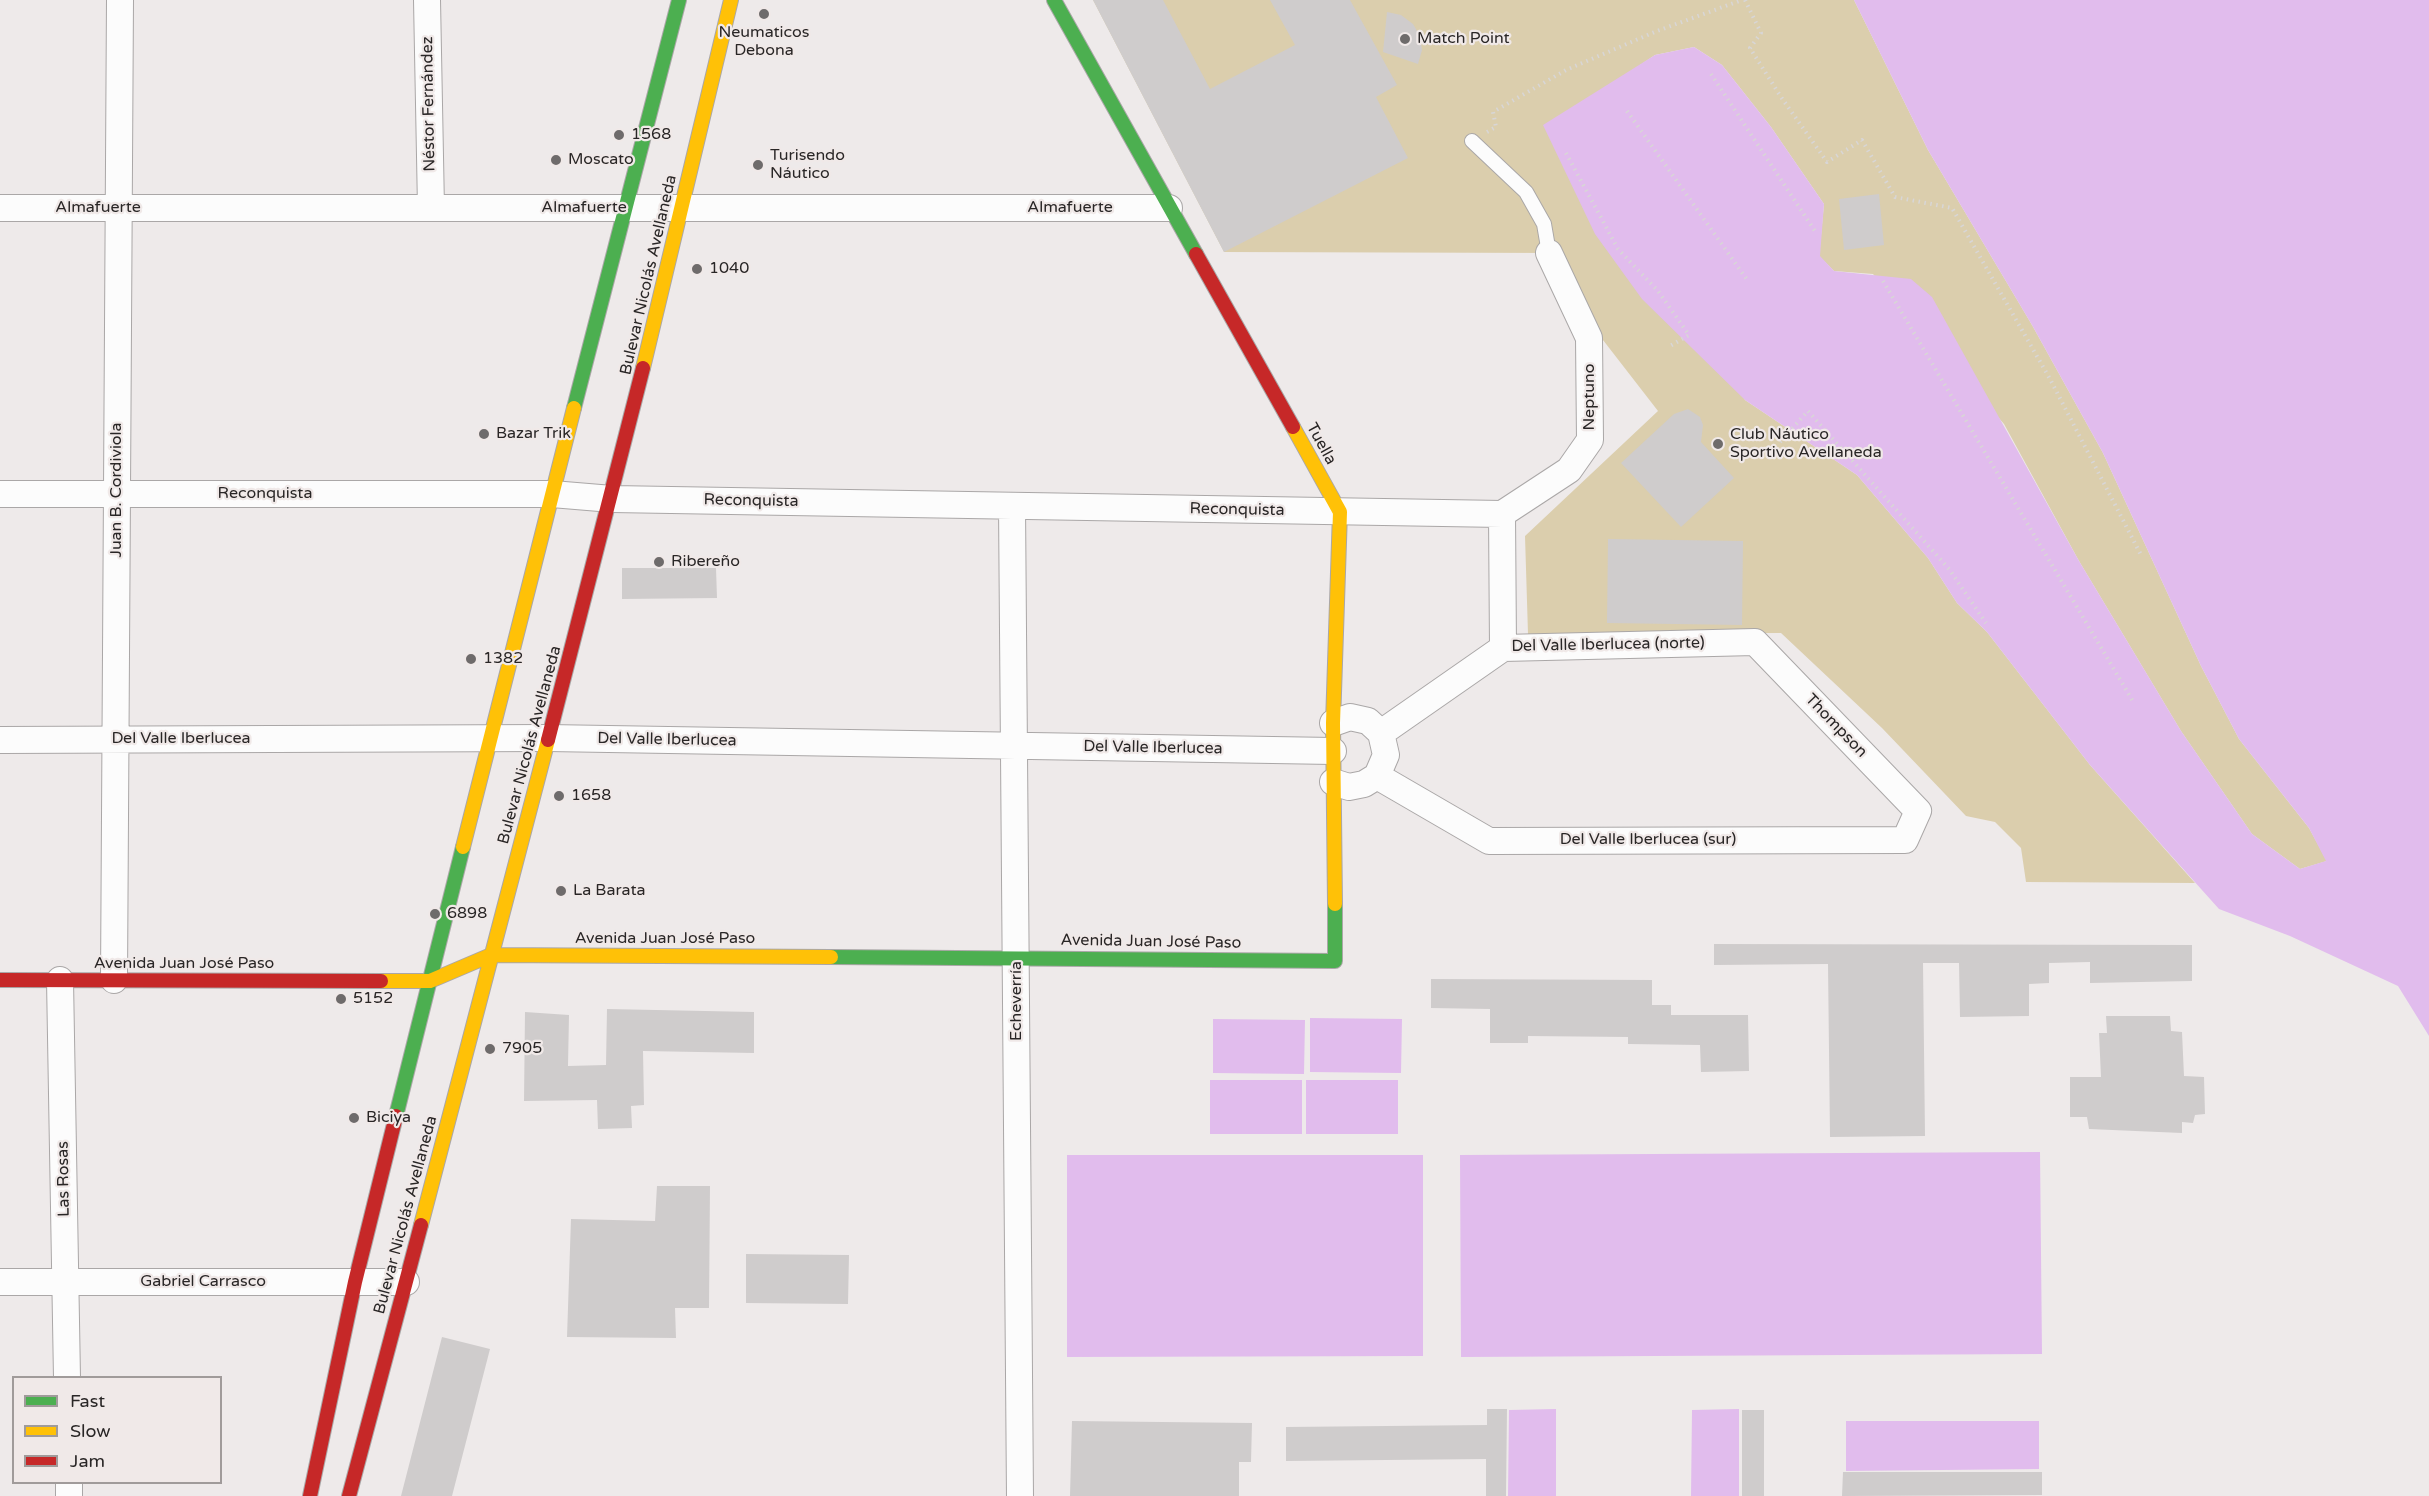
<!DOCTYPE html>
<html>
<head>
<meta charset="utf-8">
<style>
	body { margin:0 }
	#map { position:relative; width:2429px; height:1496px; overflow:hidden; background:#eeeaea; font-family:"Varela Round",sans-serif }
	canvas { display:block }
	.legend { position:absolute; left:12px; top:1376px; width:210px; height:108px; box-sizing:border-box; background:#f0e9e8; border:2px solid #a09b9a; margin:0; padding:8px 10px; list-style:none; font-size:18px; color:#292626 }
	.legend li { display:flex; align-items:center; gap:12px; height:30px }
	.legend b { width:30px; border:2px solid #a09b9a }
</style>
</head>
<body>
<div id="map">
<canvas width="2429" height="1496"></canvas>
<ul class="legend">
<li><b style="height:8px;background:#4caf50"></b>Fast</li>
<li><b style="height:8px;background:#ffc107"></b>Slow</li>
<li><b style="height:8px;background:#c62828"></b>Jam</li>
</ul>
</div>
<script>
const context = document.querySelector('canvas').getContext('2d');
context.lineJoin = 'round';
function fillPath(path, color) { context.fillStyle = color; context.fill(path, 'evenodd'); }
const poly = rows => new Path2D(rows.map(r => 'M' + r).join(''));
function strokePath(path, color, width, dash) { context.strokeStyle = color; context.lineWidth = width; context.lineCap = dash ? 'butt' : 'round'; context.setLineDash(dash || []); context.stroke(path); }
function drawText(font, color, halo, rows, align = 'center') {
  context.font = font + ' "Varela Round",sans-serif'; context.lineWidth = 4.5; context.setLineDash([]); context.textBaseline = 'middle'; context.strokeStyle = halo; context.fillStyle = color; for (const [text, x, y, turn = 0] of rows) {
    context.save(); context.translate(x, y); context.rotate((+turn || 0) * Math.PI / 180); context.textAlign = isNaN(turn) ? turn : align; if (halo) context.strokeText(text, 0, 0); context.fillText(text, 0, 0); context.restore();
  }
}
fillPath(poly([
	[1093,0,1854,0,1928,150,2032,325,2103,453,2201,666,2239,739,2309,828,2327,861,2300,869,2252,834,2181,731,2079,561,2004,424,1873,274,1834,271,1819,256,1824,204,1771,127,1722,65,1694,47,1655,55,1621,78,1745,400,1857,475,1928,558,1957,603,1987,632,2090,765,2195,883,2026,882,2021,848,1995,822,1966,816,1882,728,1781,633,1528,634,1525,536,1658,411,1596,331,1556,253,1224,252]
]), '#dbcead');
fillPath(poly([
	[1854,0,2429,0,2429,1036,2398,986,2290,936,2219,909,2090,765,1987,632,1957,603,1928,558,1857,475,1745,400,1642,299,1595,234,1543,125,1655,55,1694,47,1722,65,1771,127,1824,204,1820,256,1834,271,1911,279,1932,297,2079,561,2181,731,2252,834,2300,869,2326,861,2309,828,2239,739,2201,666,2103,453,2032,325,1928,150],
	[1310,1018,1402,1019,1401,1073,1310,1072],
	[1213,1019,1305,1020,1304,1074,1213,1073],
	[1210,1080,1302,1080,1302,1134,1210,1134],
	[1306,1080,1398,1080,1398,1134,1306,1134],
	[2040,1152,2042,1354,1461,1357,1460,1155],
	[1067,1155,1423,1155,1423,1356,1067,1357],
	[1556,1409,1556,1496,1508,1496,1509,1410],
	[1739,1409,1739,1496,1691,1496,1692,1410],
	[1846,1421,2039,1421,2039,1469,1846,1471]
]), '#e1bced');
fillPath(poly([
	[1093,0,1163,0,1210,89,1295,45,1270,0,1350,0,1397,85,1376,97,1408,158,1224,252],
	[1387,12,1401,15,1413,24,1420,36,1422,50,1418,64,1383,52],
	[1879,194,1884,245,1844,250,1839,199],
	[1688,409,1700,417,1703,425,1701,442,1734,478,1681,527,1621,463,1674,414],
	[1608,539,1743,541,1742,625,1607,623],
	[622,568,716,568,717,598,622,599],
	[1714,944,2192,945,2192,981,2090,983,2090,962,2049,963,2049,983,2029,984,2029,1016,1960,1017,1959,963,1923,963,1925,1136,1830,1137,1828,964,1714,965],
	[1431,979,1652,980,1652,1005,1671,1005,1671,1015,1748,1015,1749,1071,1701,1072,1700,1045,1628,1044,1628,1037,1528,1036,1528,1043,1490,1043,1490,1009,1431,1008],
	[607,1009,754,1012,754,1053,643,1051,644,1105,631,1106,632,1128,598,1129,597,1100,524,1101,525,1012,569,1015,568,1066,606,1065],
	[2106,1016,2170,1016,2171,1031,2182,1032,2184,1076,2204,1077,2205,1114,2195,1115,2193,1123,2182,1122,2182,1133,2089,1129,2087,1117,2070,1117,2070,1077,2101,1077,2099,1033,2107,1033],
	[657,1186,710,1186,709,1308,675,1308,676,1338,567,1337,571,1219,655,1221],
	[746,1254,849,1255,848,1304,746,1303],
	[442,1337,490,1349,452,1496,401,1496],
	[1487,1409,1507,1409,1506,1496,1486,1496,1486,1459,1286,1461,1286,1427,1487,1425],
	[1742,1410,1764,1410,1764,1496,1742,1496],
	[1072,1421,1252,1423,1251,1462,1239,1462,1239,1496,1070,1496],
	[1843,1472,2042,1472,2042,1495,1842,1496]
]), '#cfcccc');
const lane = poly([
	[1472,141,1526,192,1544,224,1549,253]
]);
const street = poly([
	[427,0,431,208],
	[0,208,1169,208],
	[0,494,552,494,612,499,1502,514],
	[1012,506,1020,1496],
	[1502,514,1569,470,1590,440,1589,338,1549,253],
	[1502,514,1503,648],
	[1333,723,1350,717,1368,721,1381,733,1386,755,1377,776,1364,784,1349,787,1333,782],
	[0,740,548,738,1333,751],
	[1377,776,1489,841,1905,840,1918,811,1755,642,1503,648,1381,733],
	[60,980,67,1378],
	[114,980,120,0],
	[0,1282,406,1282],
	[69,1482,69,1496]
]);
const fast = poly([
	[1054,0,1196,254],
	[574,408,679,0],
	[831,957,1335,961,1335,904],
	[396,1116,463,847]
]);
const slow = poly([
	[643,368,731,0],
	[1293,427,1340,512,1333,723,1335,904],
	[463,847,574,408],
	[381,981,430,981,491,955,831,957],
	[421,1225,548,740]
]);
const jam = poly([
	[1196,254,1293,427],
	[548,740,643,368],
	[0,980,381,981],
	[310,1496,355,1282,396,1116],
	[349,1496,421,1225]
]);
strokePath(lane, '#aaa7a7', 16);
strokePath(street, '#aaa7a7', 28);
strokePath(fast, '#aaa7a7', 16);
strokePath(slow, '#aaa7a7', 16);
strokePath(jam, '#aaa7a7', 16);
strokePath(poly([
	[1745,0,1761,33,1750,48,1781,97,1827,162,1862,140,1895,197,1952,208,2050,379,2141,555],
	[1711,74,1815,231],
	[1627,111,1748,281],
	[1487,132,1496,127,1493,112,1566,70,1657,31,1742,0],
	[1566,153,1618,249,1658,291,1689,335,1670,346],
	[1883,281,2134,703],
	[1780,442,1808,411,1949,569,1986,623]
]), '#d8d6d6', 4, [1.5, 4.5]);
strokePath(lane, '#fcfcfc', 14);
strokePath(street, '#fcfcfc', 26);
strokePath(fast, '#4caf50', 14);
strokePath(slow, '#ffc107', 14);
strokePath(jam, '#c62828', 14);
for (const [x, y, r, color] of [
	[764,14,6,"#6e6b6b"],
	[1405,39,6,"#6e6b6b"],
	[619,135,6,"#6e6b6b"],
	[556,160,6,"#6e6b6b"],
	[758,165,6,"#6e6b6b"],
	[697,269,6,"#6e6b6b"],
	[484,434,6,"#6e6b6b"],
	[1718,444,6,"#6e6b6b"],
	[659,562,6,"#6e6b6b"],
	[471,659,6,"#6e6b6b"],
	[559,796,6,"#6e6b6b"],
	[561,891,6,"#6e6b6b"],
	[435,914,6,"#6e6b6b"],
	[341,999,6,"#6e6b6b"],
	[490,1049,6,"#6e6b6b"],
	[354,1118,6,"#6e6b6b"]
]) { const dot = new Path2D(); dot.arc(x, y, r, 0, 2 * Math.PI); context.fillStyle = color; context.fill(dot); strokePath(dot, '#f0e9e8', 2); }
drawText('16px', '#292626', '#f0e9e8', [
	["Neumaticos",764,33,"center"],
	["Debona",764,51,"center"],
	["Match Point",1417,39],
	["1568",631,135],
	["Turisendo",770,156],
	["Náutico",770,174],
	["Moscato",568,160],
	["1040",709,269],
	["Bazar Trik",496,434],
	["Club Náutico",1730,435],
	["Sportivo Avellaneda",1730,453],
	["Ribereño",671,562],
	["1382",483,659],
	["1658",571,796],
	["La Barata",573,891],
	["6898",447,914],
	["5152",353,999],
	["7905",502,1049],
	["Biciya",366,1118]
], 'left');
drawText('16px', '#292626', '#f0e9e8', [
	["Néstor Fernández",429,104,-91],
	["Almafuerte",98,208],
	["Almafuerte",584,208],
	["Almafuerte",1070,208],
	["Bulevar Nicolás Avellaneda",649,275,-77],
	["Neptuno",1590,397,-90],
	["Tuella",1321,444,61],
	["Juan B. Cordiviola",117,490,-90],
	["Reconquista",265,494],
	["Reconquista",751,501,1],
	["Reconquista",1237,510,1],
	["Del Valle Iberlucea (norte)",1608,645,-1],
	["Thompson",1836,726,46],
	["Del Valle Iberlucea",181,739],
	["Del Valle Iberlucea",667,740,1],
	["Bulevar Nicolás Avellaneda",530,745,-75],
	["Del Valle Iberlucea",1153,748,1],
	["Del Valle Iberlucea (sur)",1648,840],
	["Avenida Juan José Paso",665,939],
	["Avenida Juan José Paso",1151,942,1],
	["Avenida Juan José Paso",184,964],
	["Echeverría",1017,1001,-90],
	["Las Rosas",64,1179,-91],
	["Bulevar Nicolás Avellaneda",406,1215,-75],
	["Gabriel Carrasco",203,1282]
]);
</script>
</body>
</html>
